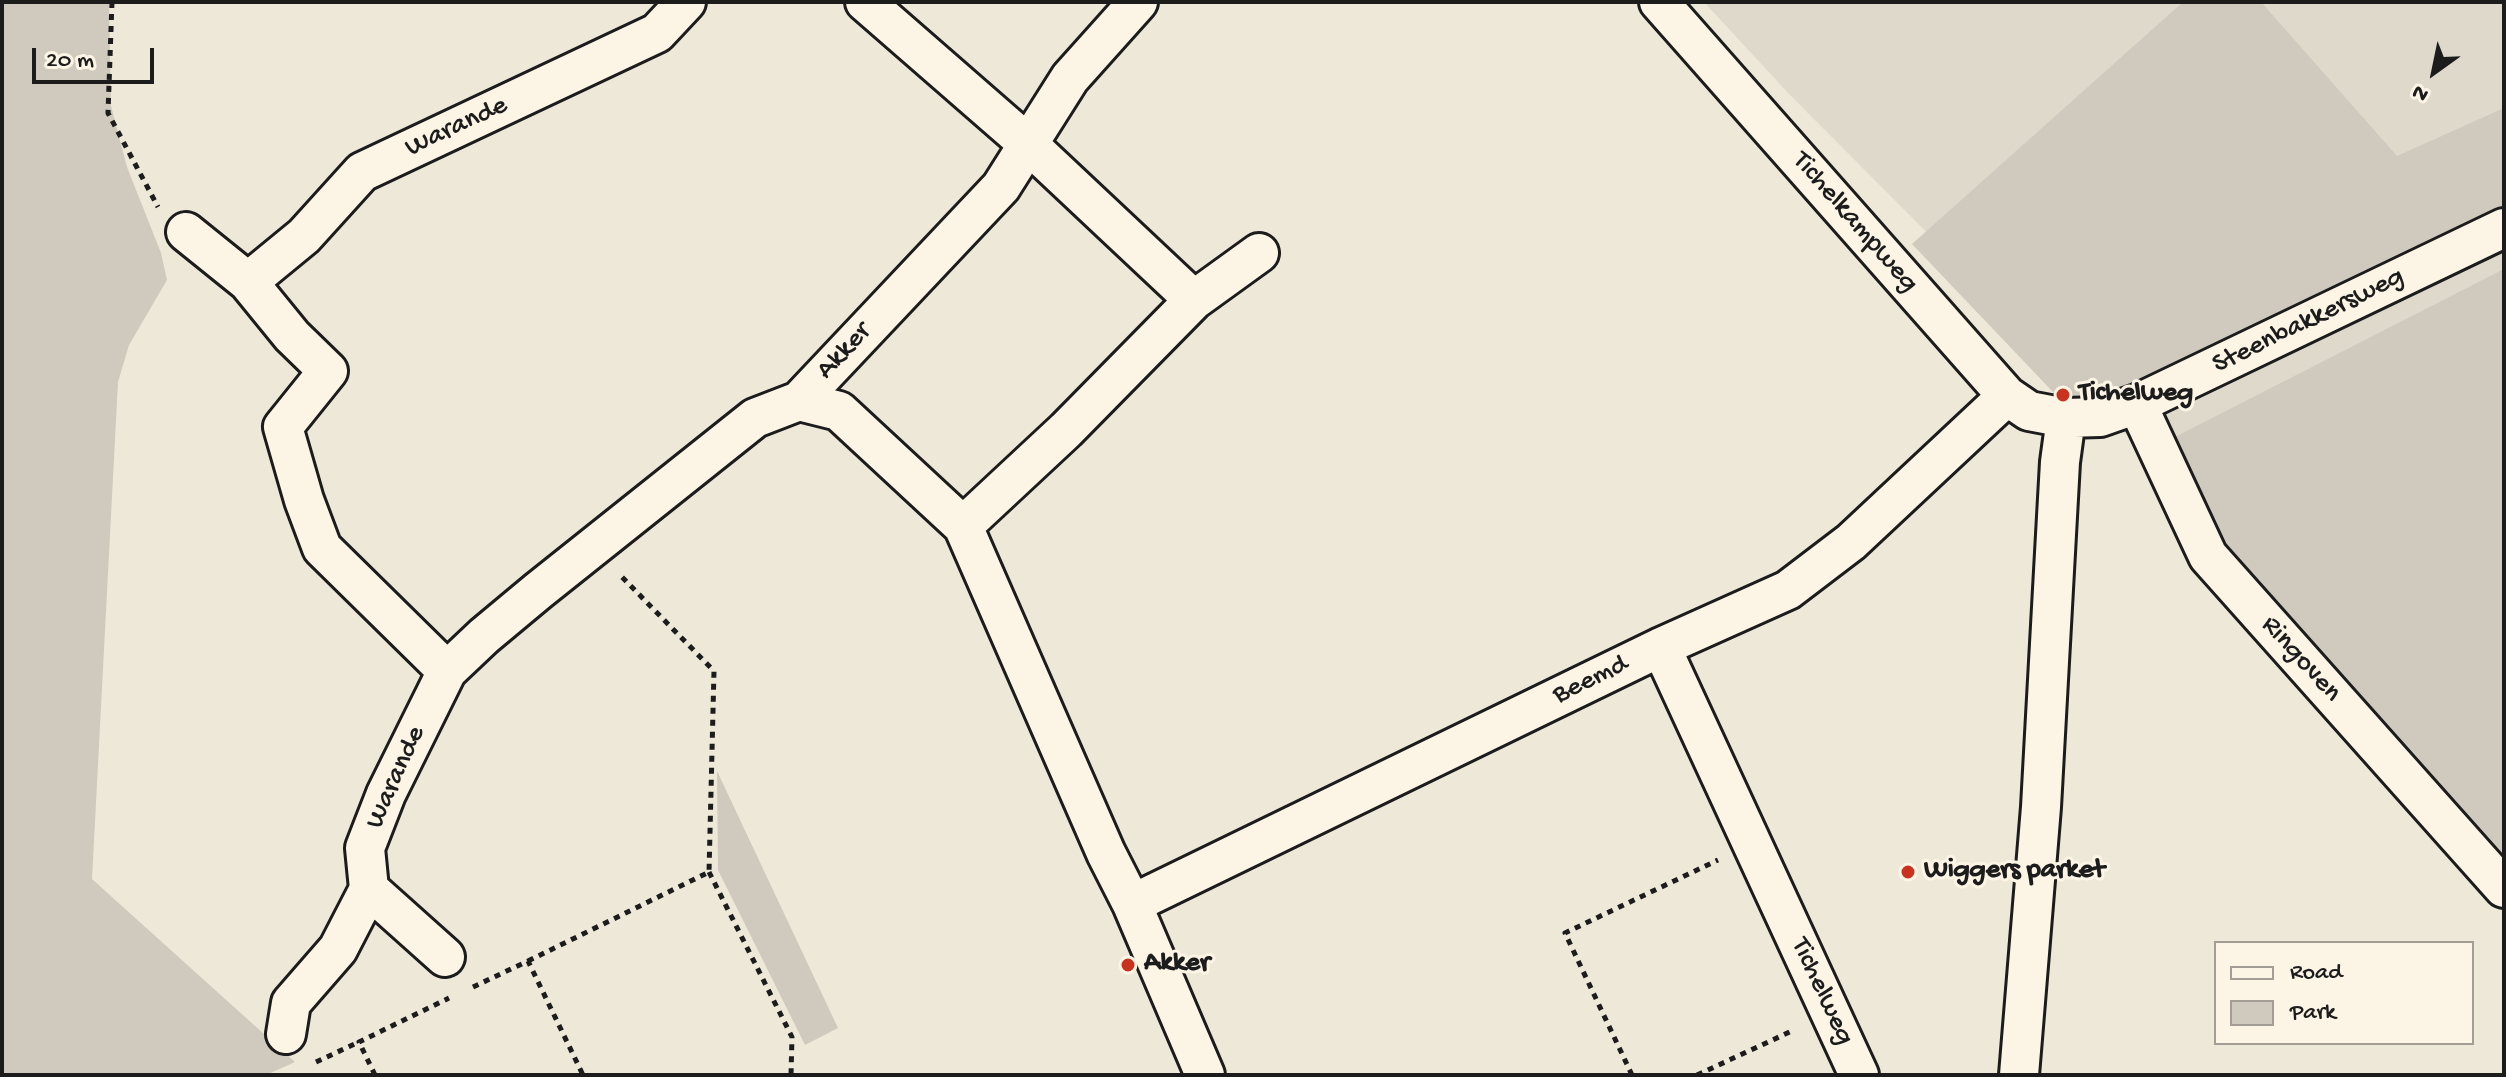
<!DOCTYPE html>
<html>
<head>
<meta charset="utf-8">
<style>
	body { margin:0 }
	#map { position:relative; width:2506px; height:1077px; overflow:hidden; background:#eee8d9; font-family:"Gochi Hand",sans-serif }
	canvas { display:block }
	.frame { position:absolute; inset:0; border:4px solid #1c1c1c; pointer-events:none }
	.legend { position:absolute; left:2214px; top:941px; width:260px; height:104px; box-sizing:border-box; background:#fcf5e5; border:2px solid #a29e95; margin:0; padding:10px 14px; list-style:none; font-size:24px; color:#1c1c1c }
	.legend li { display:flex; align-items:center; gap:16px; height:40px }
	.legend b { width:40px; border:2px solid #a29e95 }
	.north { position:absolute; left:2394px; top:32px; width:80px; height:80px; -webkit-text-stroke:6px #fcf5e5; paint-order:stroke; rotate:213deg; font-size:22px; font-weight:700; line-height:32px; text-align:center; color:#1c1c1c }
	.north::after { content:''; display:block; margin:auto; width:28px; height:36px; background:#1c1c1c; clip-path:polygon(50% 0,100% 100%,50% 72%,0 100%) }
	.scale { position:absolute; left:32px; top:48px; width:122px; height:36px; box-sizing:border-box; border:4px solid #1c1c1c; border-top:0; padding-left:10px; font-size:24px; line-height:28px; white-space:nowrap; color:#1c1c1c; -webkit-text-stroke:6px #fcf5e5; paint-order:stroke }
</style>
</head>
<body>
<div id="map">
<canvas width="2506" height="1077"></canvas>
<div class="frame"></div>
<ul class="legend">
<li><b style="height:10px;background:#fcf5e5"></b>Road</li>
<li><b style="height:22px;background:#cfcabd"></b>Park</li>
</ul>
<div class="north">N</div>
<div class="scale">20 m</div>
</div>
<script>
const context = document.querySelector('canvas').getContext('2d');
context.lineJoin = 'round';
function fillPath(path, color) { context.fillStyle = color; context.fill(path, 'evenodd'); }
const poly = rows => new Path2D(rows.map(r => 'M' + r).join(''));
function strokePath(path, color, width, dash) { context.strokeStyle = color; context.lineWidth = width; context.lineCap = dash ? 'butt' : 'round'; context.setLineDash(dash || []); context.stroke(path); }
function drawText(font, color, halo, rows, align = 'center') {
  context.font = font + ' "Gochi Hand",sans-serif'; context.lineWidth = 6; context.setLineDash([]); context.textBaseline = 'middle'; context.strokeStyle = halo; context.fillStyle = color; for (const [text, x, y, turn = 0] of rows) {
    context.save(); context.translate(x, y); context.rotate((+turn || 0) * Math.PI / 180); context.textAlign = isNaN(turn) ? turn : align; if (halo) context.strokeText(text, 0, 0); context.fillText(text, 0, 0); context.restore();
  }
}
fillPath(poly([
	[1704,2,2504,2,2504,833,2075,381,1790,95]
]), '#ded9cb');
fillPath(poly([
	[2,2,109,2,111,106,127,167,161,253,167,280,129,345,118,382,92,879,295,1062,266,1075,2,1075],
	[2183,2,2261,2,2397,156,2504,108,2504,214,2073,413,1912,244],
	[2504,269,2504,873,2210,530,2177,452,2175,437],
	[717,771,838,1028,805,1045,718,870]
]), '#cfcabd');
const street = poly([
	[865,2,1028,144,1194,300],
	[1659,2,2007,396,2029,411,2066,418,2100,417,2137,404,2504,228],
	[186,232,248,282],
	[799,401,839,411,963,526,1106,853,1132,904,1205,1075],
	[2137,404,2208,556,2504,888],
	[963,526,1066,430,1194,300,1259,253],
	[1661,647,1859,1075],
	[447,671,322,548,304,500,283,427,328,371,292,336,248,282,304,236,362,172,657,33,686,2],
	[369,889,445,957],
	[1132,904,1661,647,1788,590,1851,542,2007,396],
	[286,1034,291,1003,338,949,369,889,365,848,386,794,447,671,484,636,538,591,755,418,799,401,1001,187,1070,78,1138,2],
	[2019,1075,2041,807,2060,462,2066,418]
]);
strokePath(street, '#1c1c1c', 44);
strokePath(poly([
	[112,2,108,113,158,207],
	[709,872,792,1037,791,1075],
	[528,961,709,872,714,671,621,576],
	[473,987,528,961,583,1075],
	[316,1062,359,1042],
	[375,1075,359,1042,449,998],
	[1632,1075,1565,933,1718,860],
	[1697,1075,1794,1030]
]), '#1c1c1c', 5, [6, 6]);
strokePath(street, '#fcf5e5', 38);
for (const [x, y, r, color] of [
	[2063,395,8,"#c8321e"],
	[1908,872,8,"#c8321e"],
	[1128,965,8,"#c8321e"]
]) { const dot = new Path2D(); dot.arc(x, y, r, 0, 2 * Math.PI); context.fillStyle = color; context.fill(dot); strokePath(dot, '#fcf5e5', 3); }
drawText('28px', '#1c1c1c', '#fcf5e5', [
	["Warande",457,128,-25],
	["Tichelkampweg",1854,223,49],
	["Steenbakkersweg",2309,322,-26],
	["Akker",845,352,-47],
	["Ringoven",2300,660,48],
	["Beemd",1591,681,-26],
	["Warande",397,778,-66],
	["Tichelweg",1821,992,65]
]);
drawText('bold 28px', '#1c1c1c', '#fcf5e5', [
	["Tichelweg",2079,395],
	["Wiggers parket",1924,872],
	["Akker",1144,965]
], 'left');
</script>
</body>
</html>
